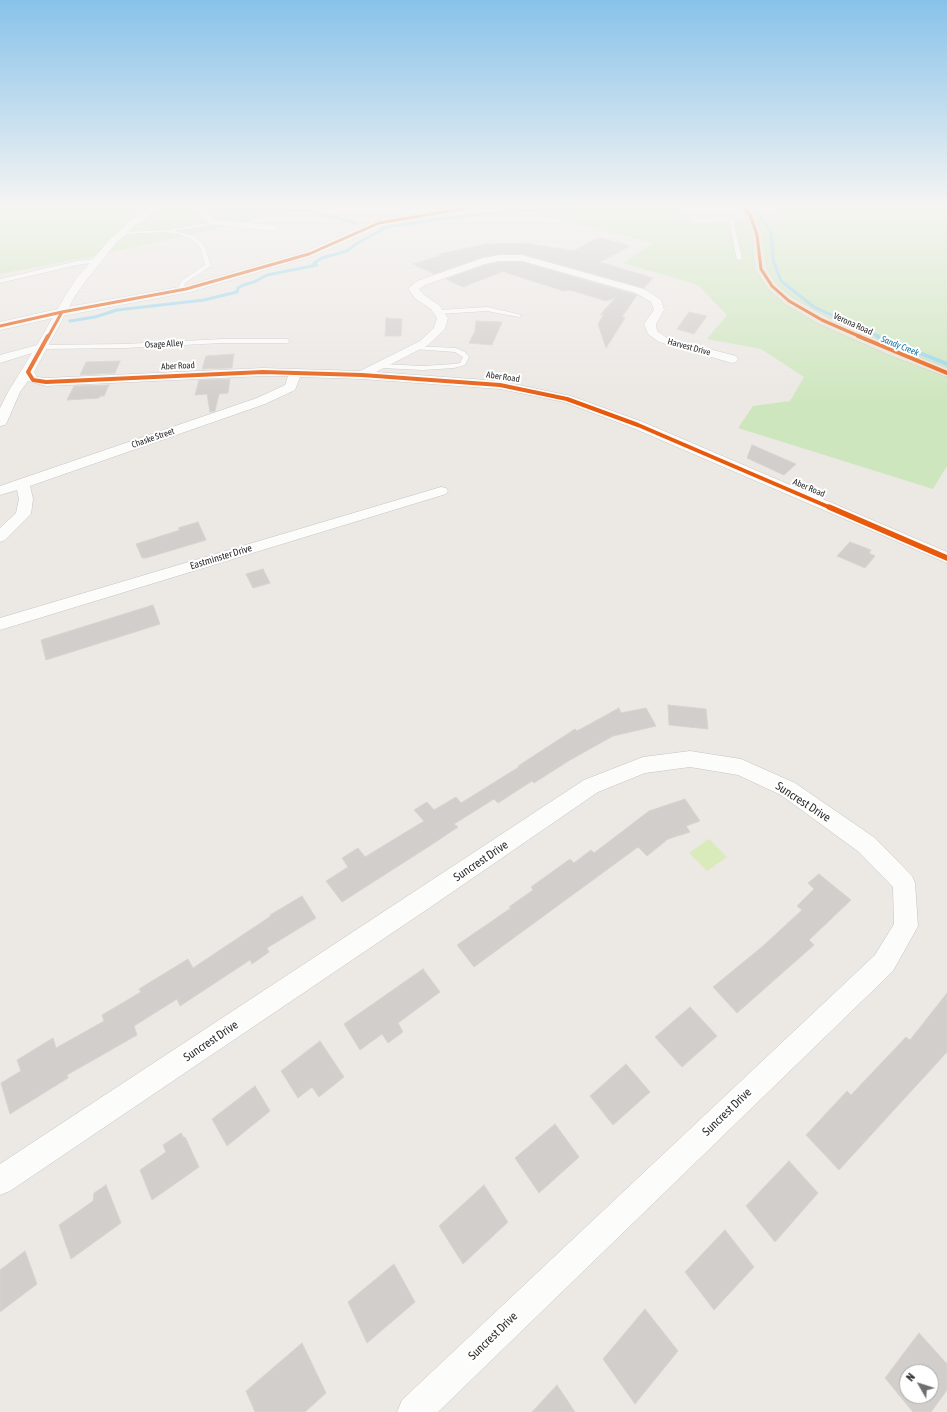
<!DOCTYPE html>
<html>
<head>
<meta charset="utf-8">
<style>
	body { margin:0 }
	#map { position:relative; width:947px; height:1412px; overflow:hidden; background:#ece8e4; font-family:"Asap Condensed",sans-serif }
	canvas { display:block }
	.north { position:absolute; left:899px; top:1364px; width:40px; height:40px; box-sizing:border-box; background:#fff; border:1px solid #ababab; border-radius:50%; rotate:309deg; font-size:11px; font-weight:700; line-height:16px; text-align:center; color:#2e2e2e }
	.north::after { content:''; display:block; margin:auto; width:14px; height:18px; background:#706f6e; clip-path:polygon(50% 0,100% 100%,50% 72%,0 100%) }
</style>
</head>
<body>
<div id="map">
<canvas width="947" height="1412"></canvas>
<div class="north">N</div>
</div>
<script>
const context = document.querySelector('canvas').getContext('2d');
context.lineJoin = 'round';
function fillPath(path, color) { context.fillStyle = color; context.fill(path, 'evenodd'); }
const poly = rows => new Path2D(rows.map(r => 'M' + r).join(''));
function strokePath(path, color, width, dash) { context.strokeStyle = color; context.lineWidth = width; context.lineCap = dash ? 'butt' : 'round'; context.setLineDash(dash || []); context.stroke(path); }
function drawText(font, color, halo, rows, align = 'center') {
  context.font = font + ' "Asap Condensed",sans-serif'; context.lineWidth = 4; context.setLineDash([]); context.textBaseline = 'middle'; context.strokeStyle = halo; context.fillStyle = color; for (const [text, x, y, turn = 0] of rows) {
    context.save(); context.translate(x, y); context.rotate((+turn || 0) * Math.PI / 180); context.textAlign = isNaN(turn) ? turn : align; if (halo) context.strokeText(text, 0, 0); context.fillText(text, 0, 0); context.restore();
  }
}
fillPath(poly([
	[0,206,316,206,91,257,0,274],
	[546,206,679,206,693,223,778,219,767,206,947,206,947,466,933,489,738,428,753,406,790,401,804,377,761,349,707,339,727,315,698,285,623,263,653,243,523,211]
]), '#cee6be');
fillPath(poly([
	[709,839,727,857,707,871,689,853]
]), '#d9eabb');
strokePath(poly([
	[279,206,280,211,311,211,356,223],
	[753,206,771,232,773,260,781,281,814,307,880,337],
	[382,228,439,219,500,212,553,210,574,206],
	[70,321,95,317,117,310,204,300,237,292,238,288,243,285,254,282,267,275,317,265,314,263,322,258,347,251,356,244,385,228]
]), '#99d6ec', 3);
strokePath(poly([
	[877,336,947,364]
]), '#99d6ec', 4);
const building = poly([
	[597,238,603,238,630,246,600,262,653,278,644,288,522,254,499,254,483,257,434,274,413,264,442,255,439,254,486,244,524,243,574,251,597,238],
	[499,262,522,262,637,295,622,317,625,318,606,348,598,324,604,314,600,315,615,298,606,301,570,290,564,291,507,273,504,271,463,287,446,279,485,265,499,262],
	[689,312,707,316,694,334,677,329,689,312],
	[386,318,402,319,401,336,385,336,386,318],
	[476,321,502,322,492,345,469,343,475,331,476,321],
	[234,354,232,368,202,369,206,356,234,354],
	[120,361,115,373,80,375,86,362,120,361],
	[230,379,228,393,219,394,215,411,210,412,207,394,195,395,199,380,230,379],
	[109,385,104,396,100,396,99,398,67,400,74,386,109,385],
	[752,445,796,464,784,475,747,458,752,445],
	[198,522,206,540,146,558,142,558,136,544,180,530,178,528,198,522],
	[850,542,871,550,869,553,875,556,865,568,837,556,850,542],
	[263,569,270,583,253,588,246,574,263,569],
	[153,605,160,624,46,660,41,640,153,605],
	[668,705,706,709,708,729,669,725,668,705],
	[619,708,621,713,646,708,656,726,613,736,570,760,534,783,532,781,498,803,494,799,454,824,458,827,428,847,342,902,326,881,348,867,342,858,358,848,365,857,424,821,414,810,427,802,434,810,456,797,461,803,519,767,518,766,575,729,577,731,619,708],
	[685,799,700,821,686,826,690,832,668,839,647,856,638,847,474,967,457,945,511,908,509,907,533,890,531,887,570,859,574,863,591,850,594,853,649,811,685,799],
	[819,874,851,900,809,940,814,945,737,1013,713,987,763,946,802,910,797,906,814,889,808,883,819,874],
	[302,896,316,918,267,948,269,952,252,964,250,960,180,1006,177,999,134,1026,137,1035,67,1075,68,1078,10,1114,1,1083,21,1071,17,1060,53,1038,56,1048,104,1021,102,1015,141,992,139,989,188,959,193,968,271,916,270,915,302,896],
	[423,969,440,992,398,1023,403,1032,388,1043,382,1034,360,1050,344,1024,423,969],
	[947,993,947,1052,839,1170,806,1135,847,1091,851,1095,906,1037,910,1040,947,993],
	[690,1007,717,1036,682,1067,655,1037,690,1007],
	[320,1041,344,1077,319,1097,312,1087,298,1098,281,1071,320,1041],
	[626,1064,650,1092,613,1125,590,1096,626,1064],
	[255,1086,270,1111,227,1146,212,1119,255,1086],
	[555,1124,579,1157,539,1193,515,1158,555,1124],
	[181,1133,184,1138,185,1137,199,1167,152,1200,140,1170,166,1152,163,1145,181,1133],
	[789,1161,818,1193,775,1242,746,1206,789,1161],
	[106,1185,121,1223,71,1259,59,1225,93,1201,94,1193,106,1185],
	[484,1185,508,1222,463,1264,439,1226,484,1185],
	[725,1230,754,1267,714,1310,685,1272,725,1230],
	[25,1251,37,1284,0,1312,0,1270,25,1251],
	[394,1264,415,1302,367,1343,348,1302,394,1264],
	[645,1309,678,1351,635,1404,603,1359,645,1309],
	[919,1333,947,1364,947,1390,931,1412,913,1412,885,1378,919,1333],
	[907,1372,931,1372,931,1396,907,1396,907,1372],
	[302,1343,326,1393,305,1412,255,1412,246,1391,302,1343],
	[557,1385,575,1412,532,1412,557,1385]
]);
fillPath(building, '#d1cecb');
strokePath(building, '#d7d4d0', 1);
const lane = poly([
	[750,214,752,216,735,220,734,224,742,259,737,260,730,224,731,219,750,214],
	[219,221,221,223,175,231,194,236,204,245,211,266,185,283,183,291,180,293,177,291,181,281,205,265,200,247,190,238,178,234,165,232,123,234,121,233,123,232,171,230,173,229,219,221],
	[96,259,99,261,98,262,77,265,0,283,0,279,77,261,96,259],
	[487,307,522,315,519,317,487,311,439,314,436,312,439,310,487,307],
	[222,339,287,339,290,341,287,343,222,343,125,348,42,349,39,347,42,345,125,344,222,339],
	[416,346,456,348,465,352,469,357,465,365,454,368,423,370,381,368,378,366,381,364,423,366,454,364,460,363,463,357,455,352,414,349,414,347,416,346]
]);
const street = poly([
	[149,206,158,206,147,218,133,226,126,235,117,242,84,283,75,296,34,372,37,377,46,378,263,368,360,371,420,341,434,328,437,318,431,309,416,299,408,289,417,281,483,258,499,255,522,255,644,289,661,300,664,310,656,324,657,331,667,338,736,356,738,359,736,362,732,363,659,342,648,334,644,324,654,310,651,302,636,293,522,261,499,261,485,264,425,285,419,289,424,295,439,305,448,318,445,329,428,345,376,372,500,381,571,396,643,422,947,552,947,563,633,428,564,402,500,389,362,379,300,377,295,390,265,404,30,486,33,499,31,514,5,540,0,542,0,528,16,513,19,499,17,490,0,495,0,486,257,398,285,385,288,376,263,376,46,386,28,381,20,392,7,422,5,425,0,426,0,408,8,392,32,353,0,363,0,355,37,345,65,296,76,279,111,238,120,231,127,222,141,214,149,206],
	[196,206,204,206,208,213,216,220,273,225,278,228,273,231,210,224,201,216,196,206],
	[441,487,446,488,448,491,446,494,0,630,0,618,441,487],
	[690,751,741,759,795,783,875,838,912,876,915,883,918,926,893,971,438,1412,397,1412,402,1400,875,955,894,924,893,887,859,852,781,795,738,775,690,767,645,773,598,792,432,906,10,1191,0,1195,0,1164,584,780,643,757,690,751]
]);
const secondary = poly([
	[459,206,483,206,478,209,382,226,313,256,190,292,62,316,0,330,0,322,62,308,185,286,305,252,375,221,459,206]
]);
const primary = poly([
	[737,206,748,206,755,215,762,235,767,269,776,284,793,298,827,317,899,349,947,368,947,377,889,355,817,323,785,304,768,289,755,269,752,235,745,216,737,206]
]);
strokePath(lane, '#c5c4c5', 1);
strokePath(street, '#c5c4c5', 1);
strokePath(secondary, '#c5c4c5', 1);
strokePath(primary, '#c6c5c4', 1);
fillPath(lane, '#fcfcfb');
fillPath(street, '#fcfcfb');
fillPath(secondary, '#fcfcfb');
fillPath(primary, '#e8e4d6');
strokePath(poly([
	[742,206,750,215,757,235,761,269,772,286,789,301,822,320,861,337],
	[0,326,62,312,186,289,309,254,379,223,478,206],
	[48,337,62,312]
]), '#e8590c', 3);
strokePath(poly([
	[48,336,28,372,33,380,46,382,263,372,362,375,500,385,567,399,638,425,831,508],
	[858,336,947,373]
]), '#e8590c', 4);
strokePath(poly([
	[829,507,947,558]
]), '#e8590c', 5.5);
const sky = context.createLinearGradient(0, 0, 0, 404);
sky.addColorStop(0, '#88c2ea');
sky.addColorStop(0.51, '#f6f5f3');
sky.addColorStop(1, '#f6f5f300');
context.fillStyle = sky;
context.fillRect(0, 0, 947, 404);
drawText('9px', '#2e2e2e', '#fff', [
	["Verona Road",853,324,24],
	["Osage Alley",164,344,-3],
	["Harvest Drive",689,347,15],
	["Aber Road",178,366,-3],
	["Aber Road",503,377,8],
	["Chaske Street",153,438,-19],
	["Aber Road",809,488,23]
]);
drawText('italic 9px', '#0d6fa3', '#fff', [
	["Sandy Creek",900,346,22]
]);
drawText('10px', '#2e2e2e', '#fff', [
	["Eastminster Drive",221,557,-17]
]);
drawText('12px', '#2e2e2e', '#fff', [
	["Suncrest Drive",803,802,33],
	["Suncrest Drive",481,861,-34],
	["Suncrest Drive",211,1041,-34],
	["Suncrest Drive",727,1112,-44],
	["Suncrest Drive",493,1336,-44]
]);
</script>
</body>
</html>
